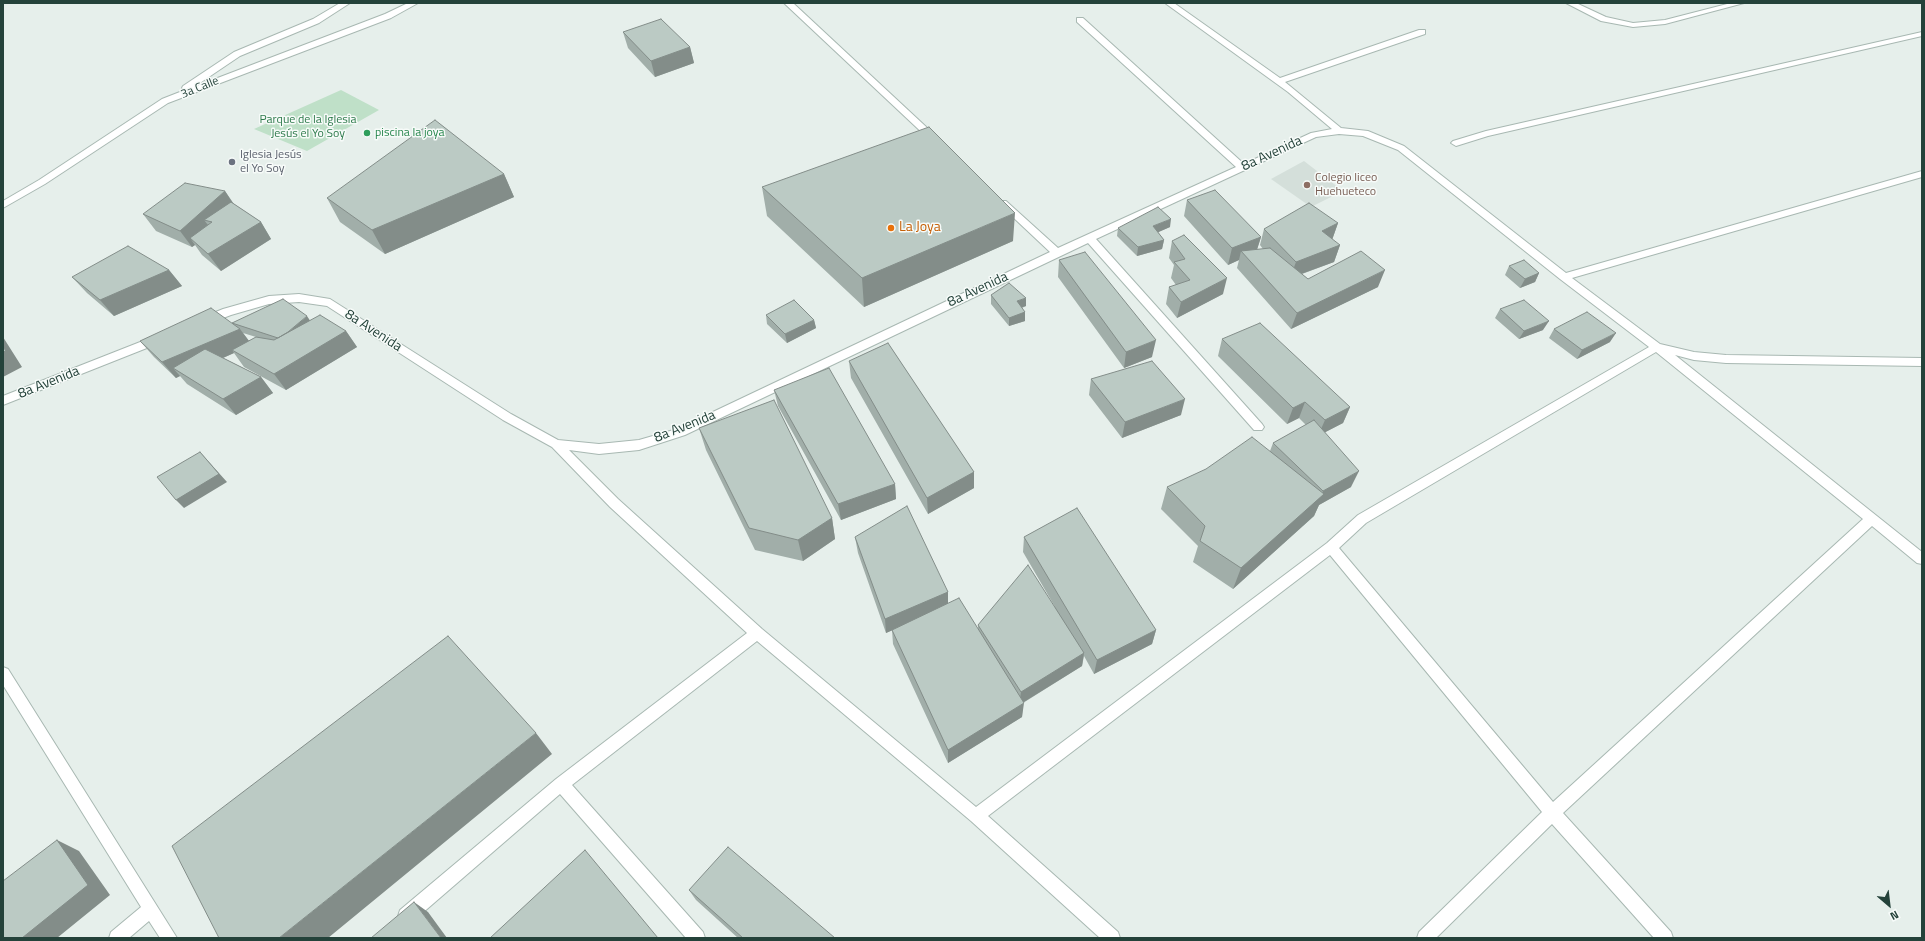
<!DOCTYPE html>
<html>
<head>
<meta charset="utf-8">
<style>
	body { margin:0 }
	#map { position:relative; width:1925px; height:941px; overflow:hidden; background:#e6efeb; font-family:"Titillium Web",sans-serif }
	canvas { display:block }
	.frame { position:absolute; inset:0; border:4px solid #24423a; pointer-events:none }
	.north { position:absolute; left:1869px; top:885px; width:40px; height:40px; -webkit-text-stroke:3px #f7fbf9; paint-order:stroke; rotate:152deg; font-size:11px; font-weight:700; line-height:16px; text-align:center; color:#24423a }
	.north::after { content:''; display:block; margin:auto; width:14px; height:18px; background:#24423a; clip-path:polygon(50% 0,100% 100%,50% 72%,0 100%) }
</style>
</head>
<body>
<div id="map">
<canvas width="1925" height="941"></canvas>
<div class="frame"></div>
<div class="north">N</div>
</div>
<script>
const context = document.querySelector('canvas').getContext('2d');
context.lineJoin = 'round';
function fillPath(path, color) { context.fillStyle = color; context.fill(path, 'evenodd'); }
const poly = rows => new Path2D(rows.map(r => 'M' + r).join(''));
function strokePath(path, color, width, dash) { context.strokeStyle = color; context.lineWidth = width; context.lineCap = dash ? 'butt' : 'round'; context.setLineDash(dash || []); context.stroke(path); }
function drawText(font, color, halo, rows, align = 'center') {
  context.font = font + ' "Titillium Web",sans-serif'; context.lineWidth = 3; context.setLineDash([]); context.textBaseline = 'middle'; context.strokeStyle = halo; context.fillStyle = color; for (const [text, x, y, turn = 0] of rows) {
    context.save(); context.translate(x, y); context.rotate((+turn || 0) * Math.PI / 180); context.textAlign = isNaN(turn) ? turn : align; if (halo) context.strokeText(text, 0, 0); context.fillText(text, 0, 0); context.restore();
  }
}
fillPath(poly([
	[1304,161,1343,191,1311,207,1271,179]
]), '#d4dfda');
fillPath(poly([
	[341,90,379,110,307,151,254,129]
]), '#bfe0c8');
const minor = poly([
	[340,3,350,3,319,23,240,56,194,87,385,14,408,3,418,3,391,18,168,103,45,184,3,208,3,201,39,180,162,99,185,90,182,88,183,86,234,52,313,19,340,3],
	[784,3,793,3,937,137,937,141,931,141,784,3],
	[1165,3,1174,3,1280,78,1419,30,1425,30,1425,34,1285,82,1341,128,1368,131,1404,146,1566,273,1922,171,1922,177,1572,278,1660,344,1694,352,1726,355,1922,358,1922,366,1726,363,1694,360,1675,355,1922,552,1922,564,1917,563,1872,526,1563,813,1671,932,1673,938,1654,938,1552,824,1436,938,1417,938,1419,932,1542,812,1330,555,988,816,1118,932,1120,938,1100,938,971,821,757,641,572,785,703,932,705,938,686,938,560,794,412,922,406,924,400,922,398,916,400,910,556,779,747,633,610,507,552,447,503,420,327,306,299,302,269,304,231,315,205,325,200,321,201,318,223,309,269,296,299,294,330,299,511,414,558,440,599,444,639,440,677,429,1050,252,1000,205,998,203,1000,201,1006,201,1058,248,1236,167,1077,22,1077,18,1083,18,1244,164,1311,133,1332,129,1288,92,1165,3],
	[1339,134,1363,136,1398,150,1560,279,1649,347,1358,515,1327,543,976,807,762,629,618,499,569,450,599,454,639,450,685,435,1088,243,1254,430,1262,430,1264,427,1262,424,1096,239,1316,137,1339,134],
	[1656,352,1863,519,1553,802,1339,548,1366,523,1656,352],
	[1566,3,1576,3,1606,17,1633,23,1665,20,1731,3,1744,3,1665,24,1633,27,1601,21,1566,3],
	[1922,32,1922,36,1488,136,1456,146,1451,143,1453,141,1486,131,1922,32],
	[158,335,162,336,163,339,162,342,3,405,3,396,158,335],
	[3,667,8,669,177,938,160,938,149,921,129,938,109,938,111,932,141,907,3,685,3,667]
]);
strokePath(minor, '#a8b8b2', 2);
fillPath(minor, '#fff');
fillPath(poly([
	[623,32,690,47,694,63,655,77,628,48],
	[504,174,514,197,385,254,340,222,327,198],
	[762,187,1013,241,864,307,767,216],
	[225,191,234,204,261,222,271,239,221,271,202,255,195,245,192,247,156,231,143,214],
	[1187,200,1261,237,1257,249,1263,249,1260,245,1264,229,1338,223,1332,240,1340,245,1334,262,1302,274,1308,279,1378,287,1291,329,1237,268,1239,260,1228,265,1184,216],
	[1170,227,1158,232,1164,240,1162,249,1137,256,1117,236,1118,228],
	[1172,241,1223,294,1177,318,1166,304,1169,287,1176,285,1171,278,1174,265,1169,258],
	[1059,260,1152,357,1124,368,1058,277],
	[1509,266,1539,273,1535,282,1520,288,1505,275],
	[169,270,182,286,114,316,87,293,72,277],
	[991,295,1026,306,1022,308,1025,312,1025,321,1009,326,991,304],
	[1500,309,1543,330,1519,339,1495,318],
	[766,315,814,320,816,328,787,343,767,324],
	[310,320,346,331,357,347,286,390,244,367,234,353,223,358,261,377,273,393,236,415,187,384,180,376,176,378,154,357,140,341,232,323],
	[243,333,256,337,249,341],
	[1554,329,1610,342,1577,359,1549,338],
	[1222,339,1350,407,1343,423,1325,432,1351,487,1319,505,1314,516,1233,589,1193,562,1198,546,1161,509,1167,487,1270,451,1273,443,1306,425,1299,418,1287,424,1218,356],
	[849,361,974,472,974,488,928,514,851,378],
	[1091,379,1181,415,1122,438,1089,395],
	[774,390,895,484,896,499,841,520,778,406],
	[699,428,832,518,835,539,803,561,755,550,706,450],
	[855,537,948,592,948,604,978,629,978,625,1055,607,1023,552,1024,537,1156,630,1152,644,1094,674,1084,656,1082,666,1023,703,1022,717,948,763,893,644,892,630,886,633,858,553],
	[689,890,835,938,738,938,696,900]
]), '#a1aea9');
fillPath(poly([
	[690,47,694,63,655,77,651,61],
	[504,174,514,197,385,254,372,230],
	[225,191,236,208,212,222,204,220,212,230,190,238,195,245,192,247,180,231],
	[1015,213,1013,241,864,307,862,278],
	[1171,219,1170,227,1152,235,1153,226],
	[261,222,271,239,221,271,208,254],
	[1338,223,1332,240,1322,231],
	[1261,237,1256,253,1241,251,1239,260,1228,265,1232,248],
	[1164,240,1162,249,1137,256,1138,247],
	[1340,245,1334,262,1290,278,1296,262],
	[169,270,182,286,114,316,100,300],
	[1385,270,1378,287,1291,329,1297,313],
	[1539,273,1535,282,1520,288,1525,279],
	[1227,278,1223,294,1177,318,1181,302],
	[1026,298,1026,306,1016,309,1017,301],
	[1025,312,1025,321,1009,326,1009,318],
	[307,316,313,325,281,339],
	[814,320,816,328,787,343,785,334],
	[1549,321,1543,330,1519,339,1524,331],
	[240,329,252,345,232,350,234,353,184,375,173,368,180,376,176,378,162,362],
	[346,331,357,347,286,390,274,374],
	[1616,333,1610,342,1577,359,1582,350],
	[3,337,22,367,3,377],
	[1156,340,1152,357,1124,368,1126,352],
	[261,377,273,393,236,415,223,399],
	[1185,399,1181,415,1122,438,1125,422],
	[1305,402,1299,418,1287,424,1293,408],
	[1350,407,1343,423,1318,436,1325,420],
	[200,452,227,482,184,508,176,500],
	[1359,471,1351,487,1319,505,1314,516,1233,589,1241,568,1321,496,1323,491],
	[974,472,974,488,928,514,927,498],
	[895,484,896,499,841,520,838,504],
	[832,518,835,539,803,561,798,540],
	[948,592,948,607,886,633,885,619],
	[1156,630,1152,644,1094,674,1097,660],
	[1084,653,1082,666,1019,705,1021,692],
	[1024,703,1022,717,948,763,948,750],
	[536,733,552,754,328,938,279,938],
	[57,840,79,851,110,895,57,938,22,938],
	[414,902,428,912,447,938,441,938]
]), '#838d89');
const building = poly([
	[661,19,690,47,651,61,623,32,661,19],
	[435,120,504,174,372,230,327,198,435,120],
	[929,127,1015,213,862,278,762,187,929,127],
	[185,183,225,191,180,231,143,214,185,183],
	[1215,190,1261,237,1232,248,1187,200,1215,190],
	[231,202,261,222,208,254,190,238,212,222,204,220,231,202],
	[1309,203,1338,223,1322,231,1340,245,1296,262,1264,229,1309,203],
	[1158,207,1171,219,1153,226,1164,240,1138,247,1118,228,1158,207],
	[1184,235,1227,278,1181,302,1169,287,1190,280,1174,262,1185,259,1172,241,1184,235],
	[128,246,169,270,100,300,72,277,128,246],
	[1270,248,1308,279,1361,251,1385,270,1297,313,1241,251,1270,248],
	[1085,252,1156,340,1126,352,1059,260,1085,252],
	[1524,260,1539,273,1525,279,1509,266,1524,260],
	[1009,283,1026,298,1017,301,1025,312,1009,318,991,295,1009,283],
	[283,299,307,316,288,332,278,338,232,323,283,299],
	[794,300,814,320,785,334,766,315,794,300],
	[1524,300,1549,321,1524,331,1500,309,1524,300],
	[211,308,240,329,162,362,140,341,211,308],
	[1587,312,1616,333,1582,350,1554,329,1587,312],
	[320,315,346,331,274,374,232,350,256,337,274,340,320,315],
	[1260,323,1350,407,1325,420,1305,402,1293,408,1222,339,1260,323],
	[888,343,974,472,927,498,849,361,888,343],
	[3,347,6,351,3,352,3,347],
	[205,349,261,377,223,399,173,368,205,349],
	[1152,361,1185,399,1125,422,1091,379,1152,361],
	[829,368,895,484,838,504,774,390,829,368],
	[774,400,832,518,798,540,749,528,699,428,774,400],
	[1314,420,1359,471,1323,491,1273,443,1314,420],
	[1252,437,1324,494,1241,568,1200,541,1205,526,1167,487,1206,469,1252,437],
	[200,452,219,474,176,500,157,477,200,452],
	[907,506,948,592,885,619,855,537,907,506],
	[1077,508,1156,630,1097,660,1024,537,1077,508],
	[1028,565,1084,653,1021,692,978,625,1028,565],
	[959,598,1024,703,948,750,892,630,959,598],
	[448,636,536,733,279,938,219,938,172,846,448,636],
	[57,840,88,885,22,938,3,938,3,881,57,840],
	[728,847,835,938,743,938,689,890,728,847],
	[585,850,658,938,490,938,585,850],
	[414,902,441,938,371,938,414,902]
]);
fillPath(building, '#bbcac4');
strokePath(building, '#838d89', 1);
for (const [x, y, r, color] of [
	[367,133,4,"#2e9e5b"],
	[232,162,4,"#6b7280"],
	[1307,185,4,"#8d6e63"],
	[891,228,4,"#e8710a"]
]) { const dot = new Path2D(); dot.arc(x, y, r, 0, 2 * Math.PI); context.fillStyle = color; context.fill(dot); strokePath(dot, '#f7fbf9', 1.5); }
drawText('12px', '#24423a', '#f7fbf9', [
	["3a Calle",200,88,-22]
]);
drawText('12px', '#2d7a4b', '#f7fbf9', [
	["Parque de la Iglesia",308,120],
	["Jesús el Yo Soy",308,134]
]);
drawText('12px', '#27864d', '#f7fbf9', [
	["piscina la joya",375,133]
], 'left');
drawText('12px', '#5b616d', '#f7fbf9', [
	["Iglesia Jesús",240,155],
	["el Yo Soy",240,169]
], 'left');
drawText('12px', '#785e54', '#f7fbf9', [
	["Colegio liceo",1315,178],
	["Huehueteco",1315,192]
], 'left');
drawText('14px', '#24423a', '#f7fbf9', [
	["8a Avenida",1272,154,-25],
	["8a Avenida",978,290,-25],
	["8a Avenida",373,331,33],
	["8a Avenida",49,383,-22],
	["8a Avenida",685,427,-22]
]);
drawText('14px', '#c56008', '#f7fbf9', [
	["La Joya",899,228]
], 'left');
</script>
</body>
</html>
